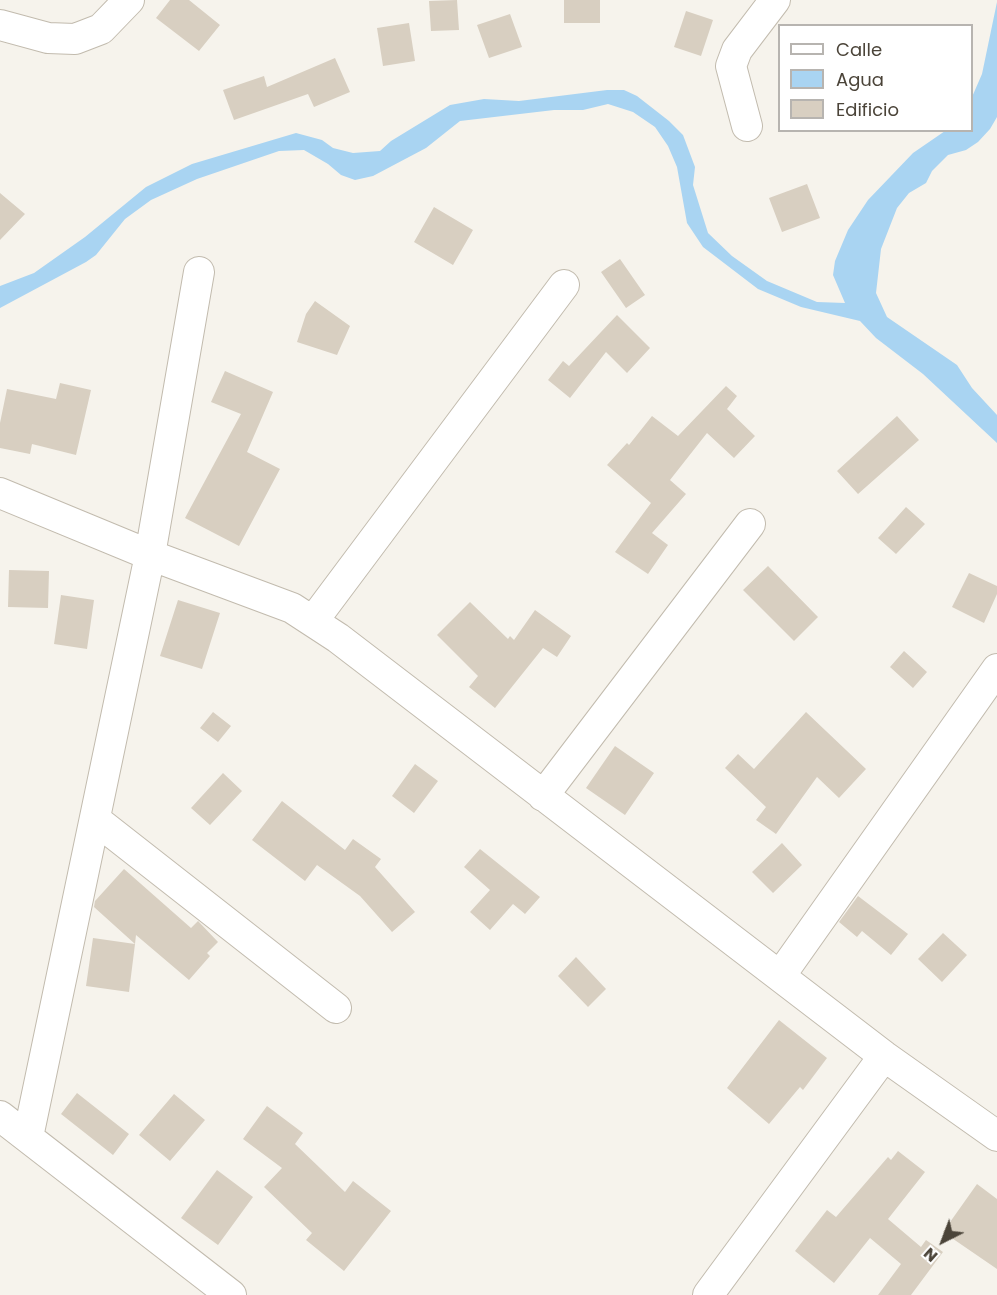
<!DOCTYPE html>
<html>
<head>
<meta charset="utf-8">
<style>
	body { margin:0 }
	#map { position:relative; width:997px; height:1295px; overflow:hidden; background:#f6f3ec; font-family:Poppins,sans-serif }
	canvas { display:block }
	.legend { position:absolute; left:778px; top:24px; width:195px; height:108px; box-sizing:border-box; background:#fff; border:2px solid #b7b4b0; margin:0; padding:8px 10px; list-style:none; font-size:18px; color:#4b4439 }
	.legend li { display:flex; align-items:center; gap:12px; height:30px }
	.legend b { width:30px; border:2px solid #b7b4b0 }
	.north { position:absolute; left:913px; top:1211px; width:60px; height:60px; -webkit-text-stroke:4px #fff; paint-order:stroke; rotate:222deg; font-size:16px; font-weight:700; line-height:24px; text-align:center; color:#4b4439 }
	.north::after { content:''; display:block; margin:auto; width:21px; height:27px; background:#4b4439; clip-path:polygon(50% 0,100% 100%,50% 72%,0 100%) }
</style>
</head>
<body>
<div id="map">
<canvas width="997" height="1295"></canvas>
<ul class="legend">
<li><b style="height:8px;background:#fff"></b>Calle</li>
<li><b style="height:16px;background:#a9d4f2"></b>Agua</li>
<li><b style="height:16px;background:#d8cfc1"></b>Edificio</li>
</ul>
<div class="north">N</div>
</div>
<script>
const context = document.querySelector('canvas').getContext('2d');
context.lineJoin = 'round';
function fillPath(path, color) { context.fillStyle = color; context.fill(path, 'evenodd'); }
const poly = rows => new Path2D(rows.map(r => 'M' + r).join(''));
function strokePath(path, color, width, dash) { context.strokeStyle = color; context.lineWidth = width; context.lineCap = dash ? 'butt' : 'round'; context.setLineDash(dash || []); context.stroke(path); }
fillPath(poly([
	[997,2,997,117,990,129,978,142,966,150,948,155,932,171,926,183,909,193,897,208,881,249,876,293,887,317,957,365,972,388,997,415,997,443,923,374,876,338,860,321,801,307,758,289,703,247,687,223,677,167,668,146,655,127,633,112,608,104,583,110,554,110,460,121,426,148,373,176,355,180,341,175,328,164,304,150,279,151,197,179,151,200,125,219,96,255,86,262,0,308,0,286,34,273,85,237,146,187,192,164,296,133,322,140,333,148,353,153,380,151,391,141,450,105,484,99,519,101,607,90,624,90,637,96,669,121,683,135,695,167,693,185,708,233,732,256,767,281,817,302,845,303,833,275,835,261,848,230,868,200,913,153,945,131,972,130,972,97,982,74]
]), '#a9d4f2');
fillPath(poly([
	[170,0,189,0,220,25,199,51,156,18],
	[457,0,459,30,431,31,429,1],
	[564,0,600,0,600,23,564,23],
	[686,11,713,20,701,56,674,47],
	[510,14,522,47,489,58,477,25],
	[409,23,415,61,383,66,377,28],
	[335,58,350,92,314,107,308,94,234,120,223,90,264,76,267,87],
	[807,184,820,218,782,232,769,198],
	[0,193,25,214,0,240],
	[434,207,473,230,453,265,414,242],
	[620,259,645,295,626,308,601,272],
	[315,301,350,326,337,355,297,342,306,314],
	[617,315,650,348,627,373,606,352,570,398,548,380,563,361,569,366],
	[225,371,273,392,247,452,280,469,239,546,185,518,241,414,211,402],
	[60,383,91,390,76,455,32,444,30,454,0,448,0,423,7,389,56,399],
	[726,386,737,396,727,409,755,436,734,458,707,433,670,480,686,494,652,533,668,545,648,574,615,552,651,503,607,465,627,443,629,445,652,416,678,436],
	[897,416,919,440,858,494,837,471],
	[906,507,925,524,896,554,878,538],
	[768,566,818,617,794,641,743,590],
	[9,570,49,571,48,608,8,607],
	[969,573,997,586,997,594,984,623,952,607],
	[61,595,94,600,87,649,54,644],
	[178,600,220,613,202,669,160,656],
	[470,602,508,639,510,636,514,640,535,610,571,636,557,657,543,648,495,708,469,687,478,676,437,635],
	[904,651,927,672,913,688,890,667],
	[213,712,231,726,218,742,200,728],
	[806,712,866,769,839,798,817,777,776,834,756,820,766,807,725,768,738,754,754,769],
	[615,746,654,773,625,815,586,788],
	[415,764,438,781,414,813,392,796],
	[223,773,242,791,210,825,191,808],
	[282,801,345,850,353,839,381,859,375,867,415,912,392,932,360,896,317,865,305,881,252,840],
	[782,843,802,865,773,893,752,872],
	[480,849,540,897,525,914,513,904,490,930,470,912,490,890,464,867],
	[124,869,191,928,198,921,218,942,207,953,210,956,189,980,136,935,135,944,94,907,95,901],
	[858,896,908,934,891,955,862,931,857,937,839,922],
	[943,933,967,955,942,982,918,959],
	[93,938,135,944,129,992,86,986],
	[576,957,606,989,588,1007,558,976],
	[779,1020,827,1058,803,1090,800,1087,769,1124,727,1088],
	[77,1093,129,1134,113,1155,61,1114],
	[174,1094,205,1120,170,1161,139,1135],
	[267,1106,303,1133,295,1144,345,1192,353,1181,391,1211,344,1271,306,1240,312,1233,264,1187,282,1168,243,1139],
	[898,1151,925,1172,888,1219,921,1247,926,1240,943,1252,911,1295,878,1295,901,1264,870,1238,834,1283,795,1251,827,1210,836,1217,888,1157,891,1160],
	[217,1170,253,1197,218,1245,181,1218],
	[977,1184,997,1199,997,1269,943,1232]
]), '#d8cfc1');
const minor = poly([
	[0,25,48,38,75,39,101,29,129,0],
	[747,126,731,66,737,50,775,0],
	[0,493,150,555,292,608,338,638,884,1056,997,1136],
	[313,621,564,285],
	[543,796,750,524],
	[96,820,336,1008],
	[780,976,997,669],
	[0,1116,231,1295],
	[28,1137,150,555,199,272],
	[708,1295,884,1056]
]);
strokePath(minor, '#c2bbae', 32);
strokePath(minor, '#fff', 30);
</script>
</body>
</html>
